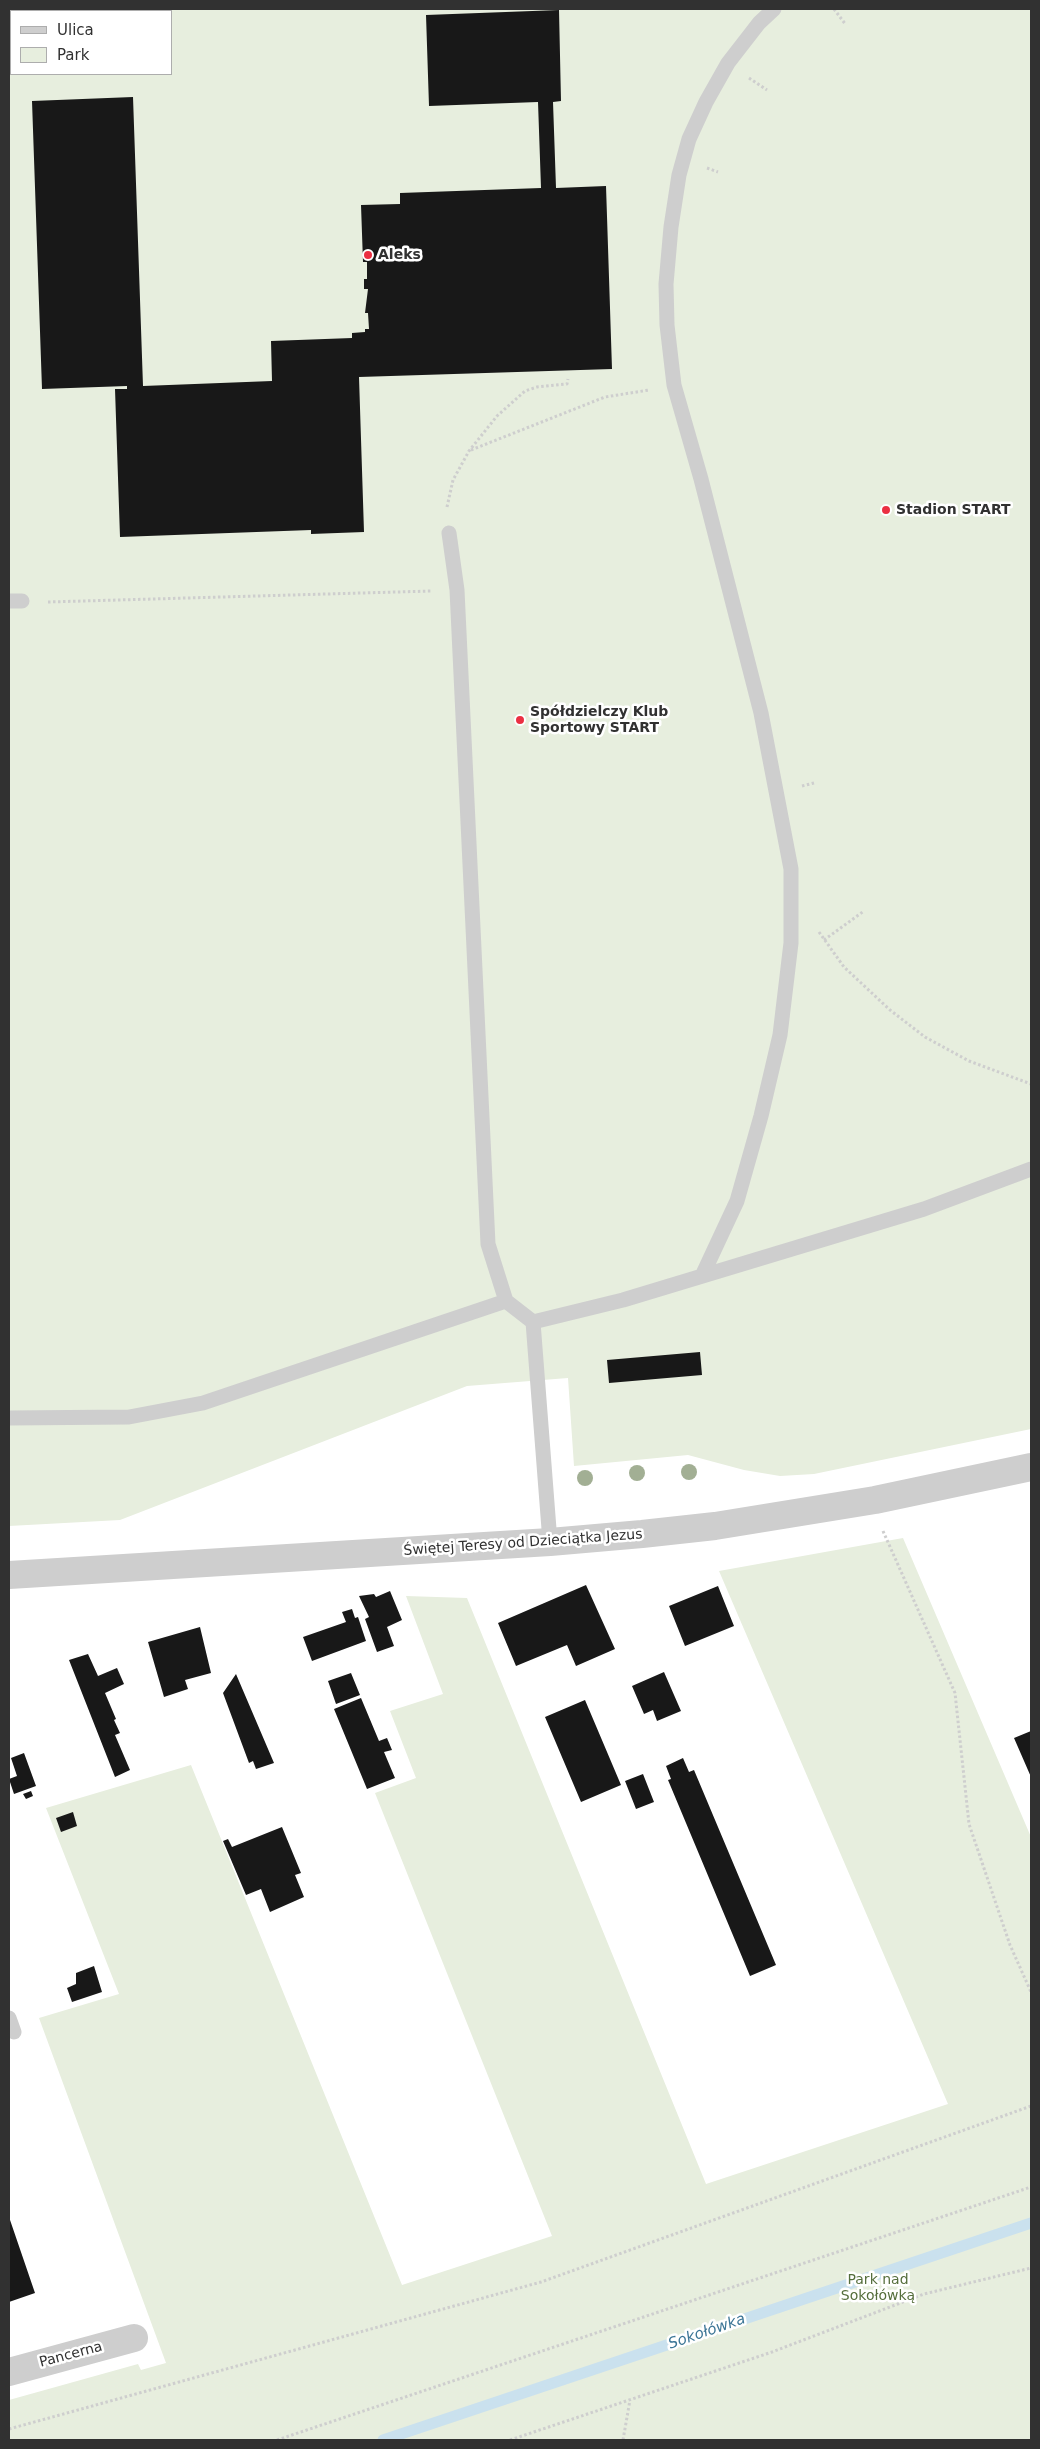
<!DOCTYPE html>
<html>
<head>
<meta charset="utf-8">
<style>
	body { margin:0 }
	#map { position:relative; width:1040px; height:2449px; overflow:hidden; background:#fff; font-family:"DejaVu Sans",sans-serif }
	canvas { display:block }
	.frame { position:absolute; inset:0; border:10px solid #313131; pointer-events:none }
	.legend { position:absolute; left:10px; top:10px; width:162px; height:65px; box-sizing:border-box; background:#fff; border:1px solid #adadad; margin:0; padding:6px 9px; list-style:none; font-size:15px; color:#313131 }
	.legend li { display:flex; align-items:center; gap:10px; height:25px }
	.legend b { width:25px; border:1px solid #adadad }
</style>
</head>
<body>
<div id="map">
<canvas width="1040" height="2449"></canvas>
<div class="frame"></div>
<ul class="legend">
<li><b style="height:6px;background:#cecece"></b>Ulica</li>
<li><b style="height:14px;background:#e7eede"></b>Park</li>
</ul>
</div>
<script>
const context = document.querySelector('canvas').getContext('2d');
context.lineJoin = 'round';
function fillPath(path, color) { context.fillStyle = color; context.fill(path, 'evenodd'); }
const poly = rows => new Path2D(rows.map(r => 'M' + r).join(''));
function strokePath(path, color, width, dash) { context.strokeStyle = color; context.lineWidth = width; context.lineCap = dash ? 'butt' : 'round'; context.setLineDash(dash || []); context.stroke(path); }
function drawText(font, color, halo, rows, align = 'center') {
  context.font = font + ' "DejaVu Sans",sans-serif'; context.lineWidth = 5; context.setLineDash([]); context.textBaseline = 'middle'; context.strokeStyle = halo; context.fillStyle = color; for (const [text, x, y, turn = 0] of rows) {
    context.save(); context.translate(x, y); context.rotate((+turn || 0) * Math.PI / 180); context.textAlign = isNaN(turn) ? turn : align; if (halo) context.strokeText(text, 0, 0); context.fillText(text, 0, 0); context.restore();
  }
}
fillPath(poly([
	[9,9,1031,9,1031,1429,814,1474,780,1476,744,1470,688,1455,574,1466,568,1378,467,1386,120,1520,9,1526],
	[11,11,171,11,171,74,11,74],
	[903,1538,1031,1837,1031,2440,9,2440,9,2400,138,2364,141,2370,166,2363,39,2018,119,1994,46,1808,191,1765,402,2285,552,2236,375,1793,416,1778,390,1711,443,1694,406,1596,467,1598,706,2184,948,2104,719,1571]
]), '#e7eede');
strokePath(poly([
	[383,2440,1031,2223]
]), '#cae1ee', 11);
fillPath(poly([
	[559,10,561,101,553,102,556,188,606,186,612,369,359,377,364,532,311,534,311,530,120,537,115,389,127,389,127,386,42,389,32,101,133,97,143,386,272,381,271,341,352,338,352,333,365,332,365,329,369,329,368,313,365,313,368,289,364,289,364,279,367,279,367,262,363,262,361,205,400,204,400,193,541,188,538,102,429,106,426,15],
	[700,1352,702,1375,609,1383,607,1360],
	[586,1585,615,1649,576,1666,567,1645,516,1666,498,1623],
	[718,1586,734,1626,685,1646,669,1606],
	[390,1591,402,1620,387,1627,394,1646,377,1652,365,1619,369,1617,359,1596,374,1594,376,1597],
	[352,1609,355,1618,358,1617,366,1641,312,1661,303,1637,346,1622,342,1612],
	[200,1627,211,1673,185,1680,188,1689,164,1697,148,1642],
	[88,1654,98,1676,117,1668,124,1684,105,1693,116,1719,114,1720,120,1733,115,1735,130,1770,115,1777,69,1660],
	[664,1672,681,1711,657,1721,653,1710,644,1714,632,1686],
	[351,1673,360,1695,336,1704,328,1681],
	[236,1674,274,1763,256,1769,253,1761,249,1763,223,1693],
	[361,1698,379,1741,387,1738,392,1750,384,1752,395,1778,367,1789,334,1709],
	[585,1700,621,1785,581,1802,545,1717],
	[1031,1731,1031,1777,1014,1738],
	[24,1753,36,1786,14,1794,9,1779,17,1776,11,1758],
	[683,1758,689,1772,694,1770,776,1965,750,1976,668,1780,671,1779,666,1766],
	[643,1774,654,1802,636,1809,625,1781],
	[31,1791,33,1796,26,1799,23,1794],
	[73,1812,77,1826,61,1832,56,1818],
	[282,1827,301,1873,295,1875,304,1897,270,1912,261,1889,246,1895,223,1841,228,1839,232,1847],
	[94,1966,102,1992,72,2002,67,1988,76,1984,76,1973],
	[9,2217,35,2293,9,2302]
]), '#181818');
strokePath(poly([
	[834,9,846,25],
	[749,78,767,90],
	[707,168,718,172],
	[471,450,605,397,649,390],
	[447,507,453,480,469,451,497,416,525,391,537,387,567,384,568,379],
	[48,602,431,591],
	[802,786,814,783],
	[819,932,844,967,890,1010,925,1037,969,1061,1031,1084],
	[824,940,864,911],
	[883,1531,955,1693,969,1824,1010,1945,1031,1992],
	[9,2429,541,2282,1031,2106],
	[277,2440,1031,2187],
	[510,2440,772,2352,924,2294,1031,2268],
	[623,2440,630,2400]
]), '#cecece', 3, [2.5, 2.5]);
strokePath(poly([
	[449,533,457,590,488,1244,506,1301,533,1322,550,1542],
	[9,601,22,601],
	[702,1276,737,1201,761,1116,780,1035,791,943,791,869,761,713,701,479,674,385,667,325,666,284,671,227,679,175,689,139,706,102,728,63,759,23,774,9],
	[533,1322,623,1300,924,1209,1031,1169],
	[9,1418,129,1417,203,1403,506,1301],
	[9,2018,14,2032]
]), '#cecece', 15);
strokePath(poly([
	[9,2372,134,2338]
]), '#cecece', 28);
strokePath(poly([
	[9,1575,550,1542,642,1534,715,1526,875,1500,1031,1467]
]), '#cecece', 28);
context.fillStyle = '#a2af94';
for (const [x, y] of [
	[689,1472],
	[637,1473],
	[585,1478]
]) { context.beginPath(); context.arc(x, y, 8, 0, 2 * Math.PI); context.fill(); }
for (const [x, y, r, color] of [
	[368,255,5,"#eb2f42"],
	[886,510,5,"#eb2f42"],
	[520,720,5,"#eb2f42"]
]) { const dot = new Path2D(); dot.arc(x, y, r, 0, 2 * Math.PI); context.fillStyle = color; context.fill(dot); strokePath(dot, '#fff', 2); }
drawText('bold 14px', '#313131', '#fff', [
	["Aleks",378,255],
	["Stadion START",896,510],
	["Spółdzielczy Klub",530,712],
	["Sportowy START",530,728]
], 'left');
drawText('14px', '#313131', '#fff', [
	["Świętej Teresy od Dzieciątka Jezus",523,1543,-4],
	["Pancerna",71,2355,-15]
]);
drawText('14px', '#556e3c', '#fff', [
	["Park nad",878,2280],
	["Sokołówką",878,2296]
]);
drawText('italic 15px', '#3b7596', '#fff', [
	["Sokołówka",707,2332,-19]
]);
</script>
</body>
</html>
